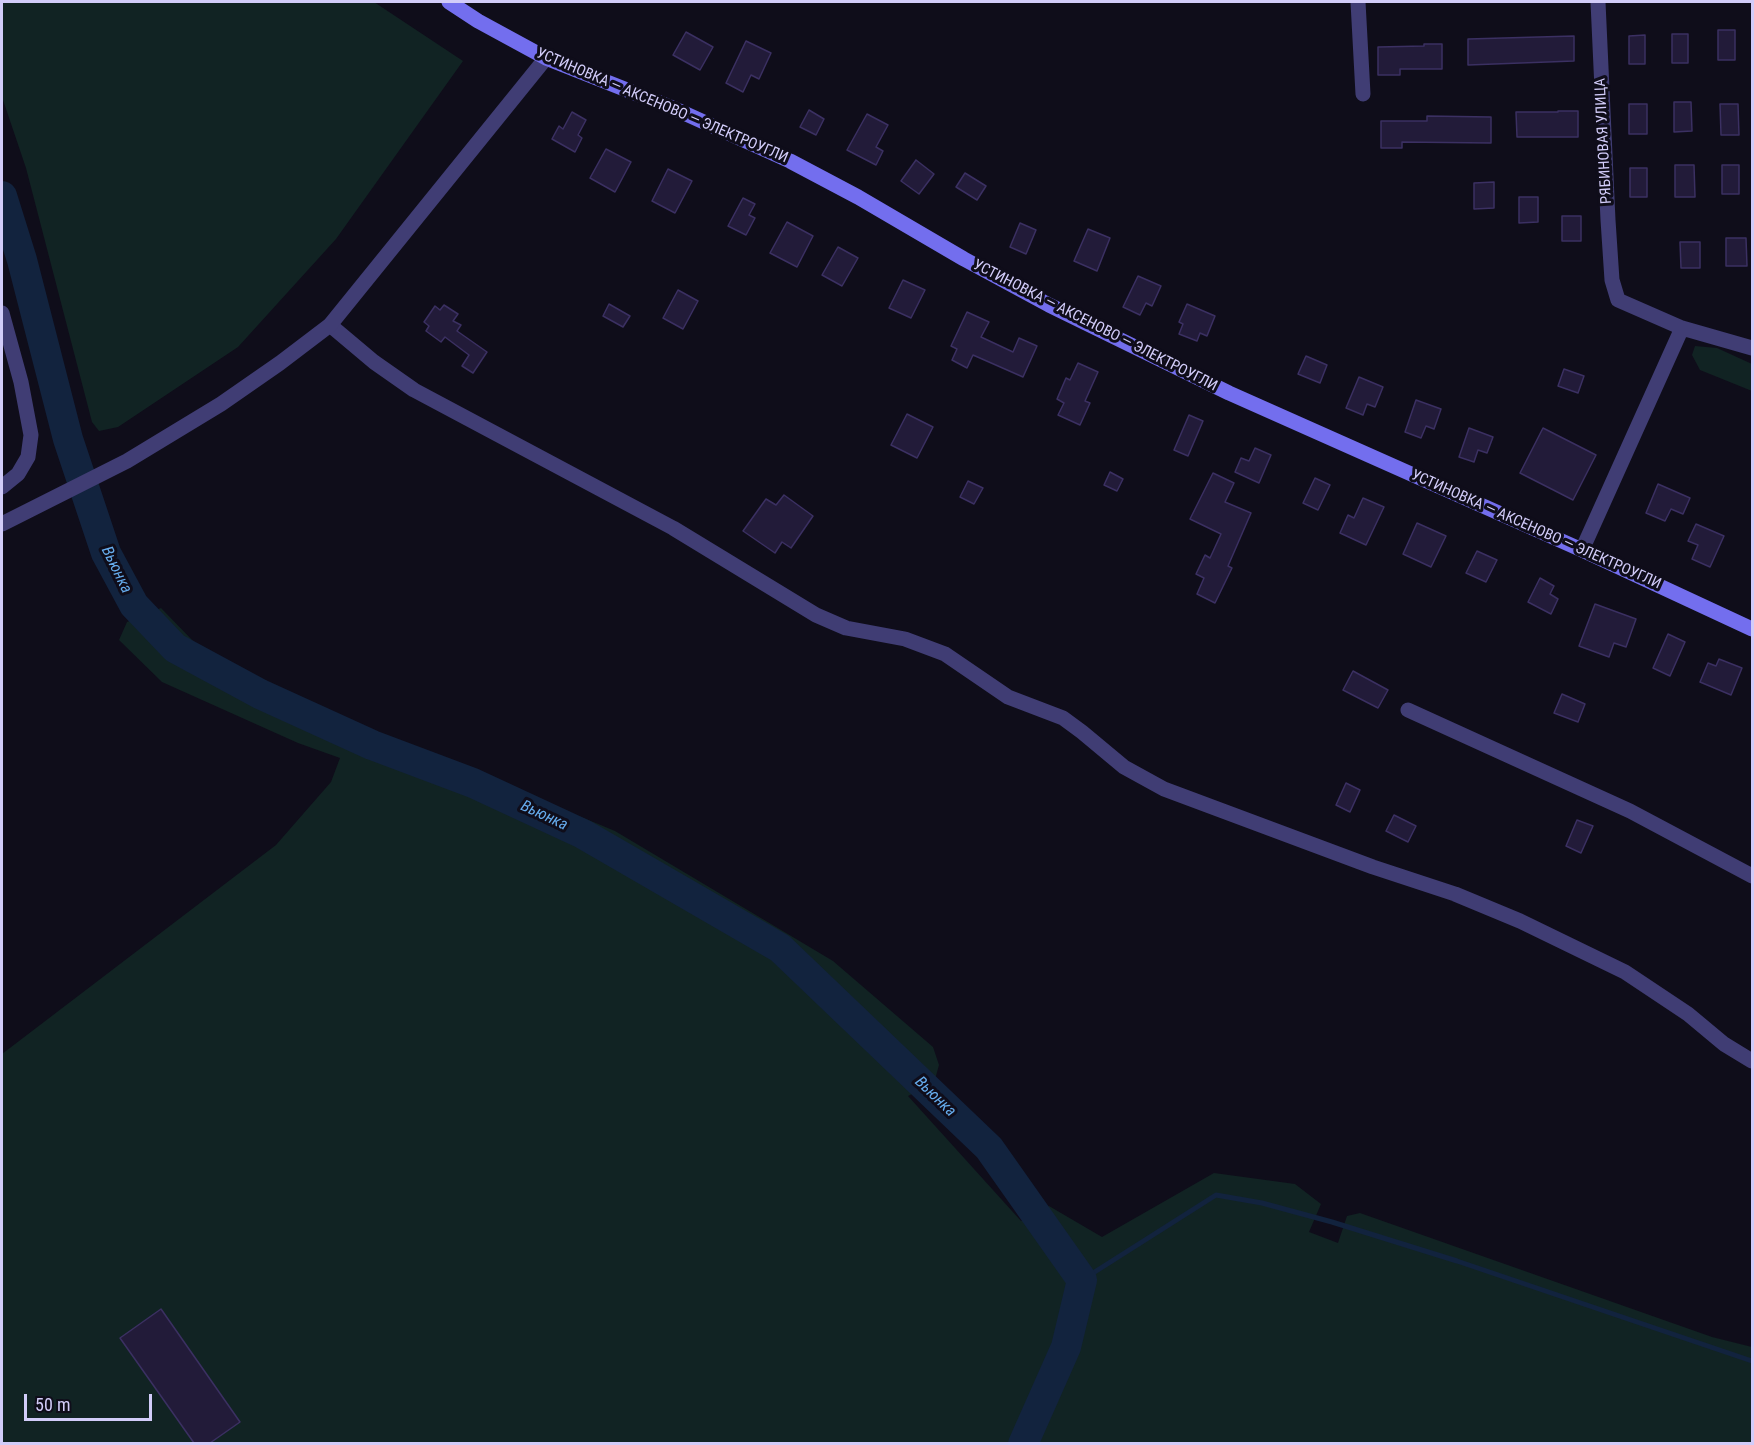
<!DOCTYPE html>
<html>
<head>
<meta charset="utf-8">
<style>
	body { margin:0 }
	#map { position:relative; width:1754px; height:1445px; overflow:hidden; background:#0f0d1a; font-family:"Roboto Condensed",sans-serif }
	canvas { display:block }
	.frame { position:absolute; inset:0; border:3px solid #d2ccf9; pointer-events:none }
	.scale { position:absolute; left:24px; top:1394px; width:128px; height:27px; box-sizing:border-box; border:3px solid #d2ccf9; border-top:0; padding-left:8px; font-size:18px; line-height:21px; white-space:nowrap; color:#d2ccf9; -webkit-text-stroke:4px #0f0d1a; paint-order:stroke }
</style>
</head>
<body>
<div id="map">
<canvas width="1754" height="1445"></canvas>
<div class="frame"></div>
<div class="scale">50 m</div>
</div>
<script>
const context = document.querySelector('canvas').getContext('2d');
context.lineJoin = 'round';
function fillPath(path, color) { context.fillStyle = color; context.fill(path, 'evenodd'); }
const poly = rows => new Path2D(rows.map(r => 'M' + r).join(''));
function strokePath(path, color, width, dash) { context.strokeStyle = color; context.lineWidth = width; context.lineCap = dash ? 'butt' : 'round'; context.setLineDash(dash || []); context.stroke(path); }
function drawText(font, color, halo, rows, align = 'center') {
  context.font = font + ' "Roboto Condensed",sans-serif'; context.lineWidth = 6; context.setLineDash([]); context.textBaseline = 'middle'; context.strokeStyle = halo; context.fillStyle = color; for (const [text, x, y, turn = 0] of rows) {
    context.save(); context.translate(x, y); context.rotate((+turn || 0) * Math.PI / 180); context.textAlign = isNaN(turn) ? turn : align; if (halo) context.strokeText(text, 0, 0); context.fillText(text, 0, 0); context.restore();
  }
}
fillPath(poly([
	[2,2,374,2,463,61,336,239,238,347,118,427,99,431,92,422,26,168,2,97],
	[1695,346,1717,348,1752,364,1752,391,1700,370,1692,355],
	[161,608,194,642,275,690,615,831,833,961,933,1047,939,1065,934,1083,908,1096,1021,1221,1049,1206,1102,1237,1214,1173,1295,1184,1321,1204,1309,1232,1338,1243,1347,1216,1360,1213,1712,1337,1752,1347,1752,1443,2,1444,2,1054,276,845,331,782,340,758,298,743,162,682,119,640,127,622]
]), '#112323');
strokePath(poly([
	[1082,1280,1216,1195,1262,1203,1332,1222,1457,1261,1752,1361]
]), '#12233e', 5);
strokePath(poly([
	[2,196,22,260,68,439,106,553,134,605,175,648,260,694,372,745,473,783,583,834,780,948,989,1148,1082,1280,1066,1347,1023,1444]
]), '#12233e', 30);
const building = poly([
	[1718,30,1735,30,1735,60,1718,60,1718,30],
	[686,32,713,47,700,70,673,55,686,32],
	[1672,34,1688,34,1688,63,1672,63,1672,34],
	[1645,35,1645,64,1629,64,1629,36,1645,35],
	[1574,36,1574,61,1468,65,1468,39,1574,36],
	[746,41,771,53,759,79,751,75,743,92,726,83,746,41],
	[1424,44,1442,44,1442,69,1400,69,1400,75,1378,75,1378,47,1424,46,1424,44],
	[1674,102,1691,102,1692,131,1674,132,1674,102],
	[1629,104,1647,104,1647,134,1629,134,1629,104],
	[1720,104,1738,104,1739,135,1721,135,1720,104],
	[809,110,824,119,816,135,800,127,809,110],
	[1558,111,1578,111,1578,137,1517,137,1516,112,1558,112,1558,111],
	[572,112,586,120,578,135,582,138,575,152,552,139,559,126,563,129,572,112],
	[867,114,888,125,876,147,883,151,876,165,847,150,867,114],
	[1427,116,1491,117,1491,143,1402,142,1402,148,1381,148,1381,121,1427,121,1427,116],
	[606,149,631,162,615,192,590,178,606,149],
	[916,160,934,174,919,194,901,181,916,160],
	[1675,165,1694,165,1695,197,1675,197,1675,165],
	[1722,165,1739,165,1739,194,1722,194,1722,165],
	[1630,168,1647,168,1647,197,1630,197,1630,168],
	[668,169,692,181,675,213,652,201,668,169],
	[965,173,986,186,977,200,956,187,965,173],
	[1494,182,1494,208,1474,209,1474,183,1494,182],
	[1519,197,1538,197,1538,222,1519,223,1519,197],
	[743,198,755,204,749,215,755,218,746,235,728,226,743,198],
	[1562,216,1581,216,1581,241,1562,241,1562,216],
	[787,222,813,236,797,267,770,253,787,222],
	[1020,223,1036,230,1026,254,1010,247,1020,223],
	[1088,229,1110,238,1097,271,1074,261,1088,229],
	[1726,238,1746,238,1747,266,1726,266,1726,238],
	[1680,242,1700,242,1700,268,1681,268,1680,242],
	[838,247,858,258,842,286,822,275,838,247],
	[1138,276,1161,286,1152,306,1146,303,1140,315,1123,307,1138,276],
	[903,280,925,290,911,318,889,308,903,280],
	[678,290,698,301,683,329,663,318,678,290],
	[609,304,630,316,623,327,603,316,609,304],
	[1187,304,1215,316,1207,336,1200,333,1197,341,1179,334,1183,324,1179,322,1187,304],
	[444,305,458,314,453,321,461,325,457,331,487,352,473,373,462,366,469,355,445,337,441,342,426,331,429,326,424,322,435,306,440,310,444,305],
	[967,312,989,322,981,337,1013,352,1019,338,1037,346,1023,377,973,355,967,368,952,360,957,349,951,346,967,312],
	[1306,356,1327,365,1320,383,1298,374,1306,356],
	[1078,363,1098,372,1085,401,1090,403,1080,425,1058,415,1064,403,1057,399,1066,378,1070,380,1078,363],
	[1564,369,1584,376,1578,393,1558,386,1564,369],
	[1359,377,1383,387,1375,407,1367,404,1363,415,1346,408,1359,377],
	[1416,400,1441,409,1434,429,1426,426,1421,438,1405,432,1416,400],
	[907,414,933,427,917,458,891,445,907,414],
	[1189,415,1203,421,1188,456,1174,450,1189,415],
	[1469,428,1493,437,1487,453,1478,450,1474,462,1459,457,1469,428],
	[1543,428,1596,455,1573,500,1520,473,1543,428],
	[1255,448,1271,455,1259,483,1235,472,1241,458,1249,461,1255,448],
	[1110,472,1123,479,1117,491,1104,485,1110,472],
	[1213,473,1234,483,1225,502,1251,513,1228,566,1232,568,1215,603,1197,594,1204,578,1196,574,1205,555,1210,558,1221,534,1190,519,1213,473],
	[1315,478,1330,485,1318,510,1303,503,1315,478],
	[968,481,983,488,974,504,960,497,968,481],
	[1658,484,1690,498,1683,514,1671,509,1665,521,1646,513,1658,484],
	[784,495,813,516,791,548,782,542,775,553,743,531,766,499,776,505,784,495],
	[1363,498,1384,507,1366,545,1340,533,1348,515,1354,518,1363,498],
	[1417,523,1446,536,1431,567,1403,554,1417,523],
	[1696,524,1724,536,1710,567,1692,559,1698,545,1688,541,1696,524],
	[1477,551,1497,560,1486,582,1466,573,1477,551],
	[1540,578,1554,586,1550,594,1558,599,1551,614,1528,602,1540,578],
	[1595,604,1636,619,1626,647,1614,643,1609,657,1579,646,1595,604],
	[1668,634,1685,642,1670,676,1653,668,1668,634],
	[1719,659,1742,668,1731,695,1700,682,1708,663,1716,666,1719,659],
	[1353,671,1388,690,1378,708,1343,690,1353,671],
	[1562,694,1585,704,1578,722,1554,713,1562,694],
	[1346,783,1360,790,1350,812,1336,805,1346,783],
	[1394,815,1416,826,1408,842,1386,831,1394,815],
	[1577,820,1593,826,1581,853,1566,846,1577,820],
	[161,1309,240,1422,210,1443,194,1443,120,1338,161,1309]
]);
fillPath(building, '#221b39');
strokePath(building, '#3b3062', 1.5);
strokePath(poly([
	[1358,2,1363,94],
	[1598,2,1608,220,1612,280,1618,300,1682,328,1752,348],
	[2,313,21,382,31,435,28,457,18,474,2,487],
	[330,325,374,362,414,390,673,528,816,615,846,628,905,639,945,654,1008,697,1063,718,1082,732,1124,767,1164,789,1373,867,1455,894,1520,921,1625,972,1688,1014,1724,1044,1752,1061],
	[1582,550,1682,328],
	[1408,710,1630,811,1752,876]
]), '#403d74', 15);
strokePath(poly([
	[2,524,127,461,221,404,280,363,330,325,546,58]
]), '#403d74', 15);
strokePath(poly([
	[449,2,478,21,546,58,675,109,790,161,858,197,964,259,1049,305,1229,393,1582,550,1752,629]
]), '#736eee', 15);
drawText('15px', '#d2ccf9', '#0f0d1a', [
	["УСТИНОВКА — АКСЕНОВО — ЭЛЕКТРОУГЛИ",662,106,23],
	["РЯБИНОВАЯ УЛИЦА",1604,141,-93],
	["УСТИНОВКА — АКСЕНОВО — ЭЛЕКТРОУГЛИ",1095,326,27],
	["УСТИНОВКА — АКСЕНОВО — ЭЛЕКТРОУГЛИ",1536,530,24]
]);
drawText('italic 16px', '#66aced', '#0f0d1a', [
	["Вьюнка",116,570,64],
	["Вьюнка",544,816,25],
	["Вьюнка",935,1097,44]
]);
</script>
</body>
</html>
